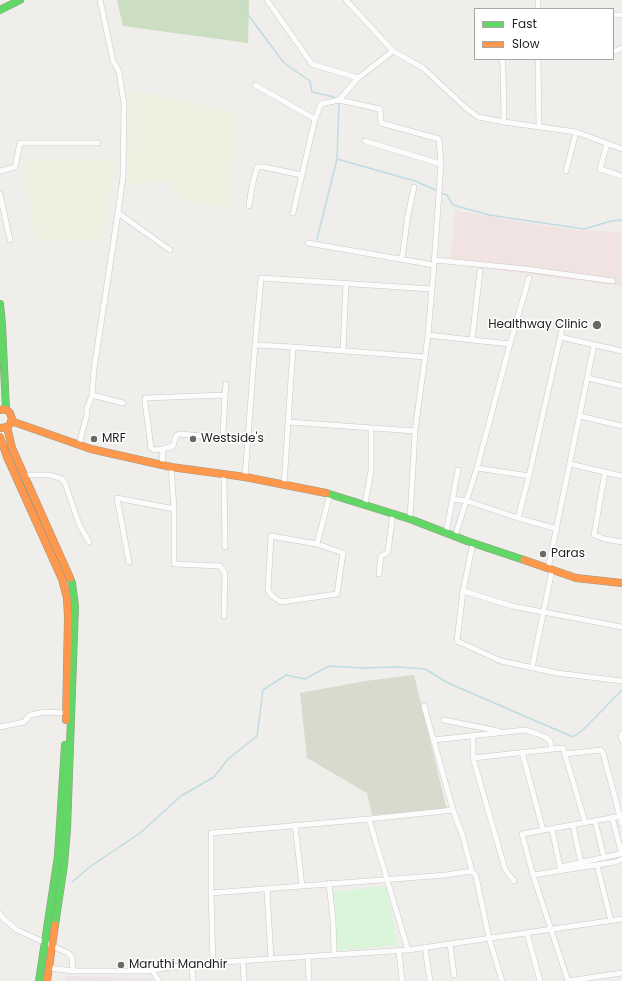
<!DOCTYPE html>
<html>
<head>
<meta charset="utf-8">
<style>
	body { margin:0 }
	#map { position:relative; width:622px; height:981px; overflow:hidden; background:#f0eeeb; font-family:Poppins,sans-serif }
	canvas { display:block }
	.legend { position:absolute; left:474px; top:8px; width:140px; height:52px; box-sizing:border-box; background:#fff; border:1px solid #a7a7a7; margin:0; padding:5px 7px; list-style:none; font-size:12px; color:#222 }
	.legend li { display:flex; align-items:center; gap:8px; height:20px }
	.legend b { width:20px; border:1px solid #a7a7a7 }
</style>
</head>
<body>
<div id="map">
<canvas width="622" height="981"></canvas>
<ul class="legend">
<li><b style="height:5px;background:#63d668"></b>Fast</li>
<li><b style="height:5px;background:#ff974d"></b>Slow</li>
</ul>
</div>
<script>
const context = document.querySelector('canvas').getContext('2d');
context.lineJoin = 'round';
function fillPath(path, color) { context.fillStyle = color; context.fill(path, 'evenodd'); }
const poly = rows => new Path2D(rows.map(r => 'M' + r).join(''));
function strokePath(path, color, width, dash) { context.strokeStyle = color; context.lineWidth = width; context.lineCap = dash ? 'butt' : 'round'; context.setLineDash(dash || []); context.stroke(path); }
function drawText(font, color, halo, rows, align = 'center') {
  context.font = font + ' Poppins,sans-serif'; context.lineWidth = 3; context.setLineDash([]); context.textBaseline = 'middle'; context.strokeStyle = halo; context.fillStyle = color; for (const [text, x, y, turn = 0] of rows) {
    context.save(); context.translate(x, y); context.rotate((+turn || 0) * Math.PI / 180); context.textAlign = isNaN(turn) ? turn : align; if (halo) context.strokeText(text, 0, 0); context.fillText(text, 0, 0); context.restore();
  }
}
fillPath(poly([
	[455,210,503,219,576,230,622,232,622,286,450,264]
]), '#f1e3e1');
fillPath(poly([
	[65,976,151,978,152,981,65,981]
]), '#ede4e9');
fillPath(poly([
	[414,675,447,810,372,815,367,793,307,758,300,693,365,681]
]), '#d9d9cd');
fillPath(poly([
	[130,90,237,113,228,208,179,198,168,181,128,185],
	[116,159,101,240,35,239,24,160]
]), '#efefdf');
fillPath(poly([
	[117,0,249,0,248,43,123,26]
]), '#cbdec1');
fillPath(poly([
	[386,886,398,945,337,951,332,892]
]), '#daf5da');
strokePath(poly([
	[241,0,249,16,284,63,310,81,312,92,334,97,335,99],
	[337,159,415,181,438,191],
	[441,193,447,195,453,205,489,215,584,229,611,221,622,220],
	[317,239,337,159,339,104,337,102],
	[72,882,91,866,140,833,181,796,214,777,228,759,257,736,263,690,286,675,305,679,329,666,362,668,398,667,425,669,448,683,573,737,584,729,622,690]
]), '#bfdbe3', 1.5);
const street = poly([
	[267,0,312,64,358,78],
	[346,0,393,51,423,68,466,108,478,117,504,122,576,132,622,149],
	[538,9,538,0],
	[613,15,622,15],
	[613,52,622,48],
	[502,59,503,66,504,122],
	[538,59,539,127],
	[255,85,315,119,321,104,339,100,358,78,393,51],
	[339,100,380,109,381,123,439,139,441,164,434,265],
	[365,141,441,164],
	[607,144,600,169,622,176],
	[0,171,15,167,20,143,98,143],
	[566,171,576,132],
	[0,194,10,240],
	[249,206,252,186,257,167,264,167,302,175],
	[118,213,170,250],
	[293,213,315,119],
	[308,243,434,265,428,335,472,340],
	[402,259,408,215,414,187],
	[435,260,526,269,613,281],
	[480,271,472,340,510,344],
	[560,337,622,351],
	[255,345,261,278,432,289],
	[343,351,346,283],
	[588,378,622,386],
	[92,395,123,403],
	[225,395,145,398,145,402,151,448,154,450,163,449,173,446,176,436,179,434,216,437,220,437,222,436,223,434,225,395,226,384],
	[580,416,622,426],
	[288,422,415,431,428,335],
	[79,445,87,414,87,409,92,395,94,369,118,213,123,177,124,104,119,71,113,61,100,0],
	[570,464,622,476],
	[162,465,163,449],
	[171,467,174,509,174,564,220,566,225,573,224,616],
	[477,468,529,476,563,325],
	[605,472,594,535,605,539,622,542],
	[224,474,225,547],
	[24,475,50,475,62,479,65,483,79,524,89,542],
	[245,477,255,345,293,347,425,357],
	[284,485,293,347],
	[453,499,467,501,518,518,529,476],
	[365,504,371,471,371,428],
	[518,518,557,529],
	[410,519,415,431],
	[446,533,458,470],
	[271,536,317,544,343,553,337,594,281,602,272,596,268,590,271,536],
	[455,536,477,468,510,344,529,278],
	[473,543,463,591,457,641,501,661,557,673,622,681],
	[317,544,330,494],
	[129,562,117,498,174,509],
	[548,569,594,345],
	[379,574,381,556,387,553,388,551,393,513],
	[463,591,512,606,622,627],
	[532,668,552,570],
	[444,720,498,731],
	[0,727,24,722,30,715,45,712,66,713],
	[622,733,621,736,622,740],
	[473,736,473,758,505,869,514,881],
	[433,740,525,730,538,734,545,737,550,741,552,749],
	[522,752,543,830],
	[565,754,601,750,603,753,622,824],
	[473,758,563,748,585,822],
	[453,810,462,834,472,871,476,876,489,938,502,981],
	[622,816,522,834,533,875,615,862,622,859],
	[369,819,408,950],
	[595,821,604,858],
	[295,825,302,886],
	[573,825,581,863],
	[552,829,560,867,620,854,621,851,612,817],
	[597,865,611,921],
	[533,875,568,981],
	[329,883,333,920,334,954],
	[211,893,446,875,472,871],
	[0,914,4,919,17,930,68,953,72,957,73,971],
	[527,933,540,981],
	[450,944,454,975],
	[425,947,430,981],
	[399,951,402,981],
	[308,956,309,981],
	[271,959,267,891,271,888],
	[243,961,244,981],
	[213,963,211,893,211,833,369,819,453,810,424,706],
	[192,964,193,981],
	[49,968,73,971,146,971,192,964,408,950,622,919],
	[152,970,159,981],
	[568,981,622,973]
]);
const fast = poly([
	[0,10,20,0],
	[0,304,2,325,6,410],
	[326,493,410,519,467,541,524,560],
	[55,925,64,865,67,829,75,606,72,583,70,578],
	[39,981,58,856,65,745]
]);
const slow = poly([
	[0,410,4,409,8,411,10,413,12,419,10,424,7,427,0,428],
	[11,421,91,449,171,467,245,477,326,493],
	[7,427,12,448,70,578],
	[0,437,7,457,62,579,67,598,68,617,66,720],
	[524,560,576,578,622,583],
	[47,981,55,925]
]);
strokePath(street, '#c9c8c7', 6);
strokePath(fast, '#999a82', 8);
strokePath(slow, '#999a82', 8);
strokePath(street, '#fdfcfc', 5);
strokePath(fast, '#63d668', 7);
strokePath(slow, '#ff974d', 7);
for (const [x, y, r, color] of [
	[597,325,5,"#6a6968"],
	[94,439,4,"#6a6968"],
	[193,439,4,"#6a6968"],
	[543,554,4,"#6a6968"],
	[121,965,4,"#6a6968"]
]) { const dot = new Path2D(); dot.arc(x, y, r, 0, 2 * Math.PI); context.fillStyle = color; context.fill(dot); strokePath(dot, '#fff', 1.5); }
drawText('12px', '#222', '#fff', [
	["Healthway Clinic",588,325,"right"],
	["MRF",102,439],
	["Westside's",201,439],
	["Paras",551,554],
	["Maruthi Mandhir",129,965]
], 'left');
</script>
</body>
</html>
